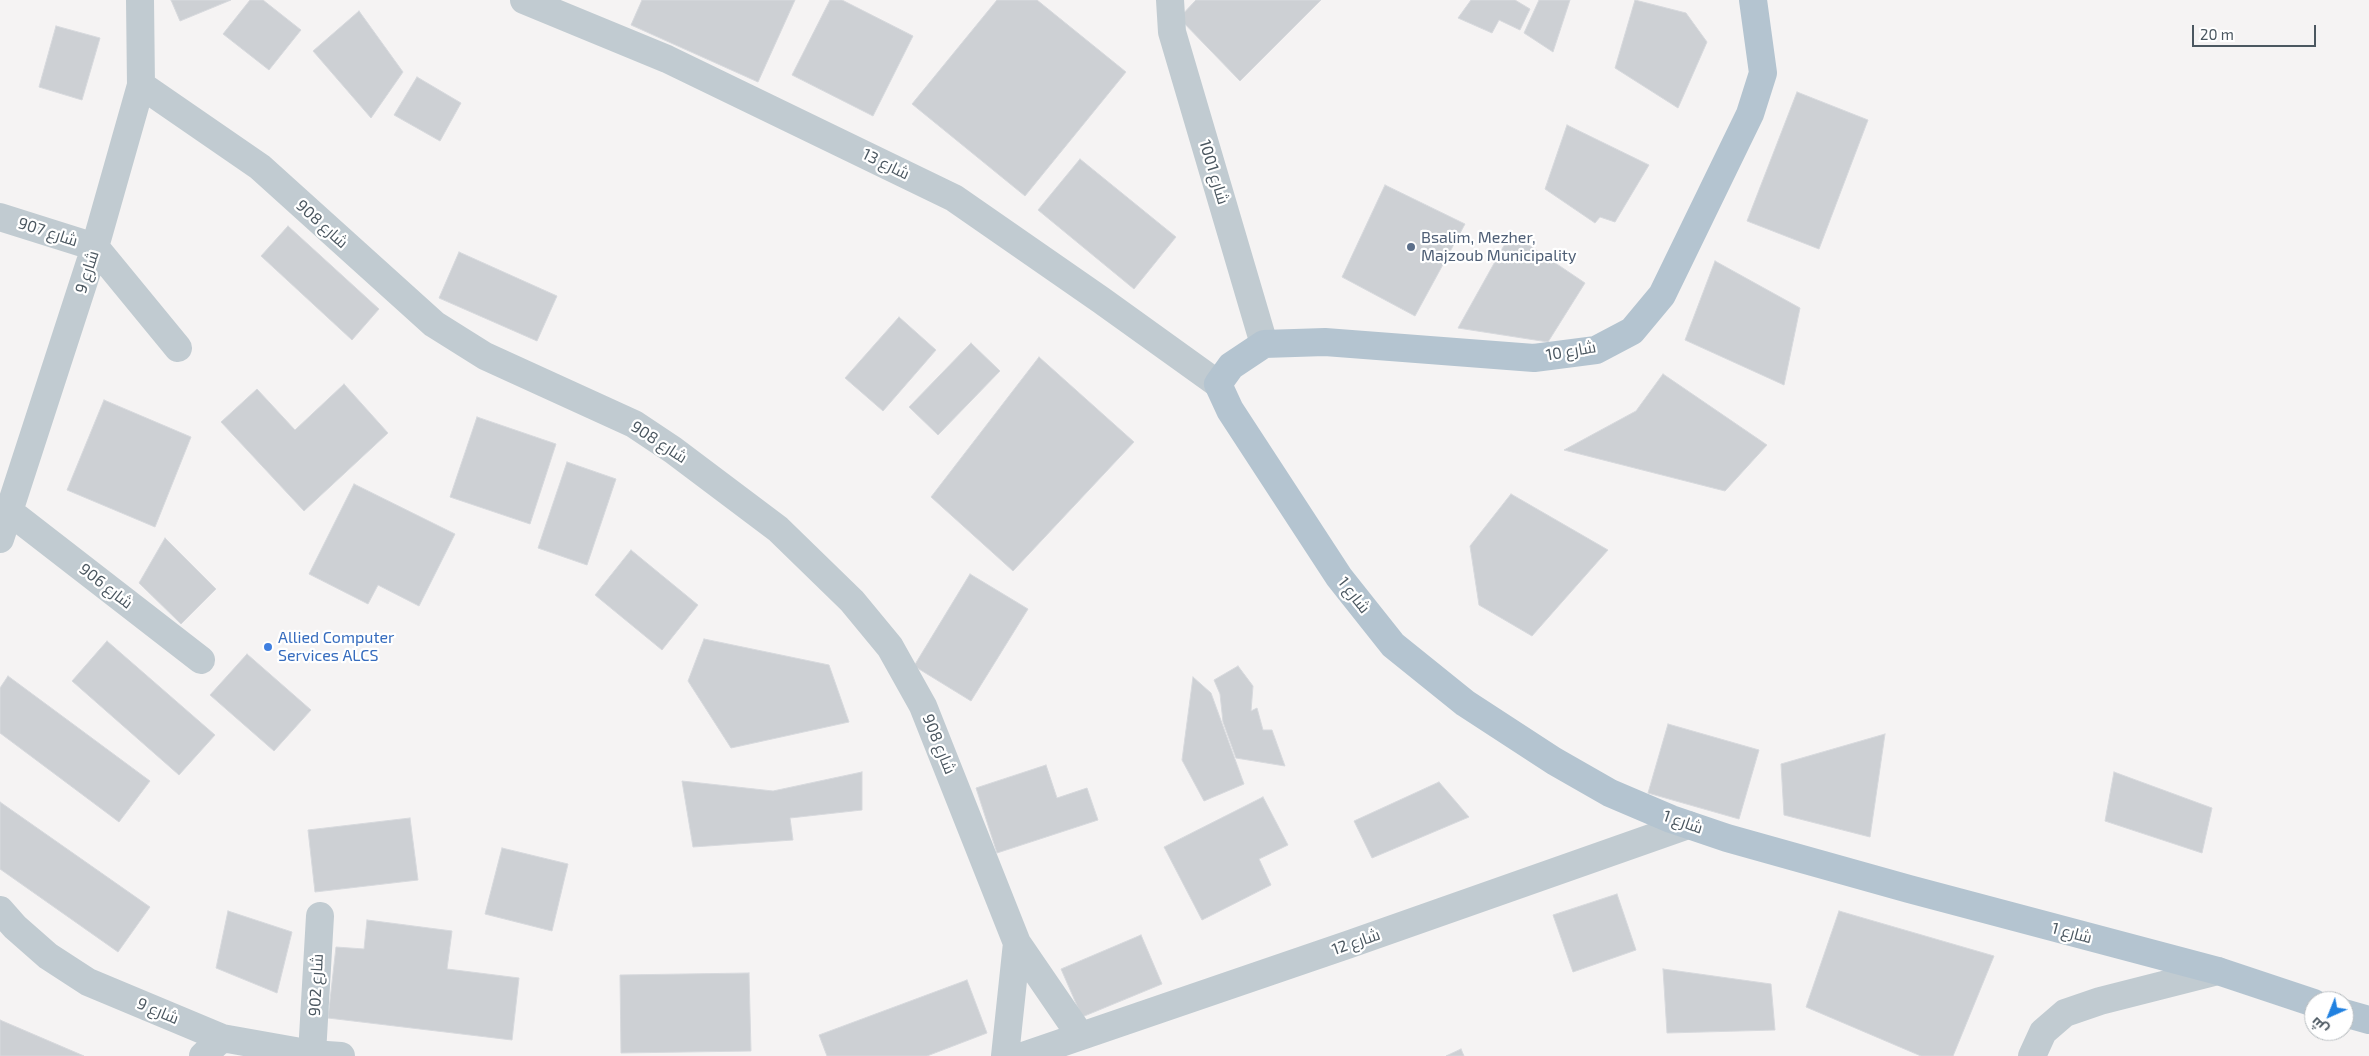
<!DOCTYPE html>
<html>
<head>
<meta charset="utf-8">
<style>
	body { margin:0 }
	#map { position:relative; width:2369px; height:1056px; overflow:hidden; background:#f5f3f3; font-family:"Exo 2",Cairo,sans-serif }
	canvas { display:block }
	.north { position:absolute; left:2304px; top:991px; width:50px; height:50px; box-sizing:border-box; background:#fff; border:1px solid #b7bcbf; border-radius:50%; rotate:224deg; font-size:14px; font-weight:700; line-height:20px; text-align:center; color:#4b5760 }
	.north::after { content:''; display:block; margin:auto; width:18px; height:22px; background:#2181e0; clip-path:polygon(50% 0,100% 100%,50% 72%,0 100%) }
	.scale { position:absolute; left:2192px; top:25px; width:124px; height:22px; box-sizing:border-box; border:2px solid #4b5760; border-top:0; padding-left:6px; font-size:15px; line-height:18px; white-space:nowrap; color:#4b5760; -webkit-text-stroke:4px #fff; paint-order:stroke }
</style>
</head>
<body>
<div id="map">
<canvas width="2369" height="1056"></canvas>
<div class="north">ش</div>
<div class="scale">20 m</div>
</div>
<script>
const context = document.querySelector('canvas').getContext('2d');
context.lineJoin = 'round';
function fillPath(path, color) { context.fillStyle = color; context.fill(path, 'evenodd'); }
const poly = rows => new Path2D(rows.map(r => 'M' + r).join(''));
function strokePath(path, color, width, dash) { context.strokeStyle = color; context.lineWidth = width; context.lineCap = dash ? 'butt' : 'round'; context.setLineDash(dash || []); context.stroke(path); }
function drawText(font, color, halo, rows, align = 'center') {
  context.font = font + ' "Exo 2",Cairo,sans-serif'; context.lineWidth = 4.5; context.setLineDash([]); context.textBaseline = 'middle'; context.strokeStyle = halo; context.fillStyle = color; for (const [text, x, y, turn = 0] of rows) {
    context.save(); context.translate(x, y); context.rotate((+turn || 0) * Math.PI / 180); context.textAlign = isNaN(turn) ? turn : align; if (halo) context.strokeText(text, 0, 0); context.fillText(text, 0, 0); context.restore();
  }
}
const building = poly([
	[171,0,231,0,180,21,171,0],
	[250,0,263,0,301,30,269,70,223,34,250,0],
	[642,0,795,0,758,82,631,25,642,0],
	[830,0,842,0,913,36,873,116,792,75,830,0],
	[997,0,1037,0,1126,72,1025,196,912,104,997,0],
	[1196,0,1321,0,1240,81,1179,18,1196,0],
	[1471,0,1515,0,1530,9,1520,30,1499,20,1492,33,1458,18,1471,0],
	[1539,0,1570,0,1553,52,1524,33,1539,0],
	[1635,0,1686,13,1707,42,1678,108,1615,68,1635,0],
	[359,11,403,72,371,118,313,51,359,11],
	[56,26,100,38,82,100,39,87,56,26],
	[417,77,461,103,440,141,394,115,417,77],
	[1797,92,1868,120,1819,249,1747,221,1797,92],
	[1567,125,1649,165,1615,222,1600,217,1595,223,1545,189,1567,125],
	[1080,159,1176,237,1134,289,1038,210,1080,159],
	[1385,185,1465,224,1415,316,1342,277,1385,185],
	[288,226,379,309,352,340,261,256,288,226],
	[1511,233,1585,283,1548,342,1458,328,1511,233],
	[459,252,557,296,537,341,439,298,459,252],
	[1715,261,1800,308,1784,385,1685,340,1715,261],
	[899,317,936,350,883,411,845,378,899,317],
	[971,343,1000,371,938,435,909,407,971,343],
	[1039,357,1134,442,1013,571,931,497,1039,357],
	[1663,374,1767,445,1725,491,1564,450,1636,411,1663,374],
	[344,384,388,433,304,511,221,422,257,389,295,430,344,384],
	[104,400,191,437,155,527,67,490,104,400],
	[477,417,556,444,530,524,450,497,477,417],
	[567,462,616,479,587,565,538,548,567,462],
	[354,484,455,534,419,606,378,585,368,604,309,574,354,484],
	[1511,494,1608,550,1532,636,1479,605,1470,546,1511,494],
	[165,538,216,589,181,624,139,583,165,538],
	[631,550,698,605,662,650,595,595,631,550],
	[970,574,1028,609,971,701,914,666,970,574],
	[704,639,829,665,849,722,731,748,688,681,704,639],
	[107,641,215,735,179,775,72,681,107,641],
	[247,654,311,710,274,751,210,695,247,654],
	[1238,666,1253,686,1251,711,1257,708,1263,730,1272,730,1285,766,1236,758,1223,722,1220,694,1214,680,1238,666],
	[8,676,150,781,119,822,0,733,0,688,8,676],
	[1193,677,1211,693,1244,784,1204,801,1182,760,1193,677],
	[1668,724,1759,750,1739,819,1648,793,1668,724],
	[1885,734,1870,837,1784,815,1781,764,1885,734],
	[1046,765,1057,798,1087,788,1098,820,997,853,976,788,1046,765],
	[862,772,862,810,790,818,793,840,693,847,682,781,773,791,862,772],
	[2114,772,2212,808,2202,853,2105,821,2114,772],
	[1439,782,1469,817,1372,858,1354,821,1439,782],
	[1263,797,1288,845,1259,859,1271,885,1202,920,1164,847,1263,797],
	[0,802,150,907,118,952,0,869,0,802],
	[410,818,418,880,315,892,308,830,410,818],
	[502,848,568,864,552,931,485,914,502,848],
	[1617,894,1636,950,1573,972,1553,915,1617,894],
	[228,911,292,932,277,993,216,968,228,911],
	[1839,911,1994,956,1953,1056,1921,1056,1806,1007,1839,911],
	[367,920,452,931,447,969,519,978,512,1040,328,1018,336,947,364,949,367,920],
	[1141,935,1162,984,1082,1017,1061,969,1141,935],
	[1663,969,1771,984,1775,1030,1667,1033,1663,969],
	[749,973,751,1051,621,1053,620,975,749,973],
	[967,980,987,1033,927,1056,827,1056,819,1035,967,980],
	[0,1020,84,1056,0,1056,0,1020],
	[1461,1049,1464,1056,1446,1056,1461,1049]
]);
fillPath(building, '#cdd0d4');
strokePath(building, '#d7d9dd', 1);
strokePath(poly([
	[524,0,667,59,954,198,1101,300,1218,384],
	[1170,0,1172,32,1264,344],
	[141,85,260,167,434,324,485,356,634,424,673,450,778,529,852,601,890,647,923,706,1017,943,1080,1035],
	[0,217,95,247,178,348],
	[10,512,201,660],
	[0,539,95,247,141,85,140,0],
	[0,910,15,927,48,956,88,982,222,1038,312,1054,341,1056],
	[312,1054,320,916],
	[203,1056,222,1038],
	[1005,1056,1017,943],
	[1023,1056,1350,944,1688,825],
	[2032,1056,2043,1032,2065,1013,2100,1001,2218,971]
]), '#c1cbd1', 28);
strokePath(poly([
	[1753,0,1763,73,1750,114,1662,295,1632,331,1596,350,1534,358,1325,342,1264,344,1231,366,1218,384,1230,410,1339,577,1393,645,1465,703,1554,761,1610,793,1671,819,1727,838,1909,889,2218,971,2314,1003],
	[2344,1013,2369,1020]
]), '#b4c4d0', 28);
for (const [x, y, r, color] of [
	[1411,247,5,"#5c6f8a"],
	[268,647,5,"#3f7fe0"]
]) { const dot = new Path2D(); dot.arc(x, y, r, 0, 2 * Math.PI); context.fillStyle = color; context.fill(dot); strokePath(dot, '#fff', 2); }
drawText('16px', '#4b5760', '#fff', [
	["شارع 13",886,164,26],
	["شارع 1001",1214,172,73],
	["شارع 908",322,224,42],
	["شارع 907",48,232,18],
	["شارع 9",87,272,-72],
	["شارع 10",1571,351,-10],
	["شارع 908",659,442,33],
	["شارع 906",106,586,38],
	["شارع 1",1354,595,52],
	["شارع 908",939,744,68],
	["شارع 1",1683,822,19],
	["شارع 1",2072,933,15],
	["شارع 12",1356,942,-19],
	["شارع 902",316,985,-87],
	["شارع 9",158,1011,23]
]);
drawText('16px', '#4e5e75', '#fff', [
	["Bsalim, Mezher,",1421,238],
	["Majzoub Municipality",1421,256]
], 'left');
drawText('16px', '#366cbe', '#fff', [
	["Allied Computer",278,638],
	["Services ALCS",278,656]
], 'left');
</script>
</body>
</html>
